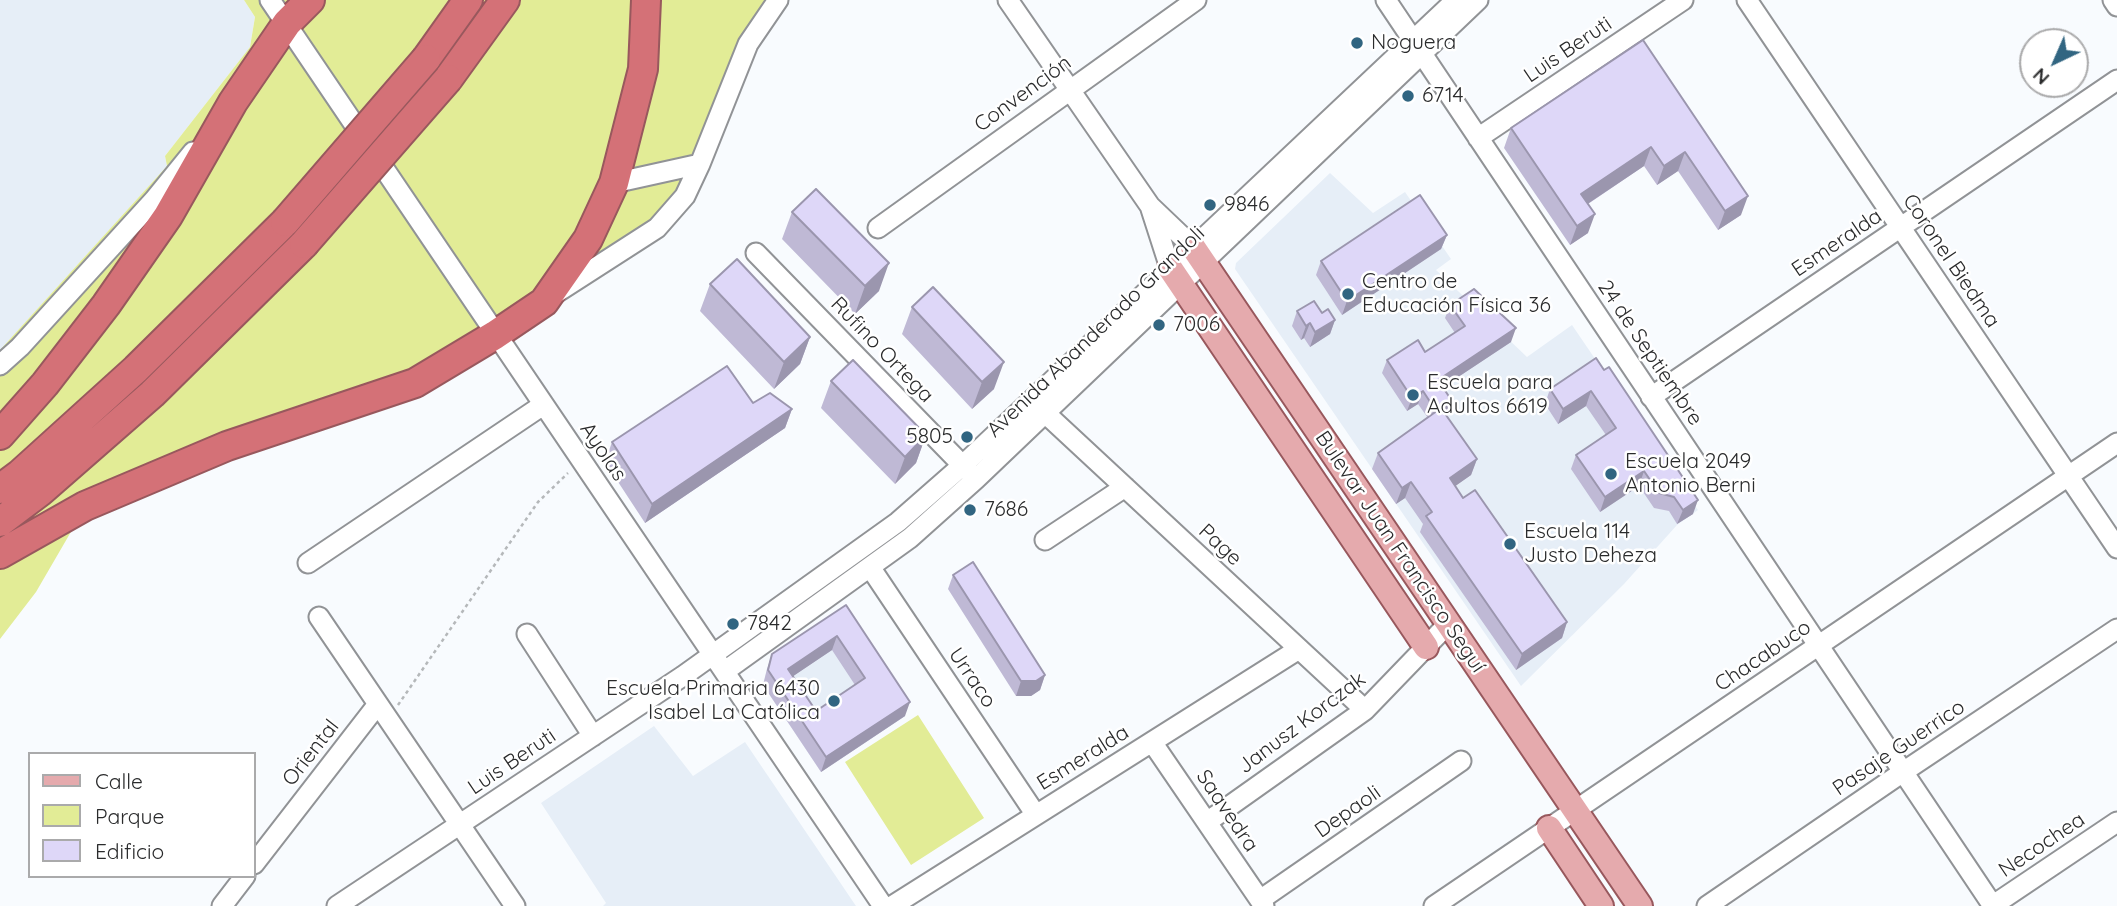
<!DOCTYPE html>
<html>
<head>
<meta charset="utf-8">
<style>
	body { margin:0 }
	#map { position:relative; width:2117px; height:906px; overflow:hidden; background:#f8fbfe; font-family:Quicksand,sans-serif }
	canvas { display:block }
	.legend { position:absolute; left:28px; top:752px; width:228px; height:126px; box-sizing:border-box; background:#fff; border:2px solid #aaaaab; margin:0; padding:9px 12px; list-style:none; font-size:21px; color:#2a2b2c }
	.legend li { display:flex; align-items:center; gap:14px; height:35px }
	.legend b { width:35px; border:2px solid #aaaaab }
	.north { position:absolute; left:2019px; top:28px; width:70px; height:70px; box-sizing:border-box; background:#fff; border:2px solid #aaaaab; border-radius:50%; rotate:224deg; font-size:19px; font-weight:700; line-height:28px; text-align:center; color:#2a2b2c }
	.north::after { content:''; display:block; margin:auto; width:24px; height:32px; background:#316581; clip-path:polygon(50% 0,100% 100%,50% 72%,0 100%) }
</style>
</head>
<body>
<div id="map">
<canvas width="2117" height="906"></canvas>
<ul class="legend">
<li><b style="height:9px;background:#e5aaad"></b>Calle</li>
<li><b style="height:19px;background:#e2ec96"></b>Parque</li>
<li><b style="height:19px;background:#ded7f8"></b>Edificio</li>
</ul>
<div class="north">N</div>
</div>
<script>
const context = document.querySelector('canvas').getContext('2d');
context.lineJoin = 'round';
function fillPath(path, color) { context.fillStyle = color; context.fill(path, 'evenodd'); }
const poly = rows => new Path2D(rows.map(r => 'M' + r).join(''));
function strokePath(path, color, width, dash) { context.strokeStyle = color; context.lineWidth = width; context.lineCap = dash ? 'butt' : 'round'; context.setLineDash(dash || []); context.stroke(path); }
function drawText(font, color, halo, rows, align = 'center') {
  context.font = font + ' Quicksand,sans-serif'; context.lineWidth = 5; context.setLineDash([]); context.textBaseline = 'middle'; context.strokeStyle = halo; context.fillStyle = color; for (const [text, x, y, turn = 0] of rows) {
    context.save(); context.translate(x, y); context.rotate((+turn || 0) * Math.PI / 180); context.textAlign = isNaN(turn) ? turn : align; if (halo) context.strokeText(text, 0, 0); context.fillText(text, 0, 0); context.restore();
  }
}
fillPath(poly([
	[0,0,244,0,255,17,250,47,165,156,167,166,0,350],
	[1330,173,1373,213,1405,192,1451,259,1436,270,1527,357,1572,325,1698,510,1677,525,1624,584,1521,686,1235,269,1236,263],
	[841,620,905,716,821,772,763,685,767,669],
	[654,726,693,776,745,742,856,906,603,906,606,903,541,803]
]), '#e6eef7');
fillPath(poly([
	[244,0,778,0,685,196,495,335,86,506,36,592,0,639,0,350,167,166,165,156,250,47,255,17],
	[918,715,984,818,911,865,845,762]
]), '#e2ec96');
const minor = poly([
	[270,0,883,906],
	[1008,0,1150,206,1193,247],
	[1386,0,1993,906],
	[1747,0,2117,548],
	[2113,0,2117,6],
	[1478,138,1683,0],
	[614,183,700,164],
	[1151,209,1170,268],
	[878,228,1196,0],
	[756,253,970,473],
	[556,293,657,228,685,196,700,164,748,44,778,0],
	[0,365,20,347,154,200,193,152],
	[1651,397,2117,80],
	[1044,412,1365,710],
	[1045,540,1125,487],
	[308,563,543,405],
	[870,567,1036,815],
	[319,617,515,906],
	[527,634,593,736],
	[725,671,910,538,976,479,1478,0],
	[1152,742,1264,906],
	[1207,822,1365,710,1448,624],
	[254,864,378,704],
	[1260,900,1461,761],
	[222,906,245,876],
	[337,906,683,676,898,522,963,465,1456,0],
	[892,906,1299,649],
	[1434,906,2117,443],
	[1707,906,1903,772,2117,629],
	[1992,906,2117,822]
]);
const major = poly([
	[1193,247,1640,906],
	[1170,268,1426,647],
	[1549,828,1601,906]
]);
const highway = poly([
	[426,59,468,0],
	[448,79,505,0],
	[0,435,45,384,106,305,168,216,233,102,287,23,310,0],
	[0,489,20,474,136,369,285,222],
	[0,522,41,491,152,394,304,244],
	[0,554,85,506,227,446,415,383,495,335,544,302,588,239,614,183,643,69,646,0]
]);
strokePath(minor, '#919396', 23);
strokePath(major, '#98585d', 28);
strokePath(highway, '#98585d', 32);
strokePath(poly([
	[398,705,538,502,568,473]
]), '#b5b8ba', 2.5, [3.5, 3.5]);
strokePath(minor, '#fff', 19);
strokePath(major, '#e5aaad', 24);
strokePath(highway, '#d47177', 28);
const highwayBridge = poly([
	[285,222,426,59],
	[304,244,448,79]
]);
strokePath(highwayBridge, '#98585d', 32, []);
strokePath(highwayBridge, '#d47177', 28);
fillPath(poly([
	[1643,40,1741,215,1718,230,1678,171,1657,185,1644,166,1588,204,1588,233,1570,245,1504,148,1511,128],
	[792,212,879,291,855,314,782,239],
	[1447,235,1441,249,1342,315,1316,275,1321,261],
	[710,284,810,337,800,364,774,389,700,311],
	[1450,305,1511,342,1443,387,1447,414,1446,415,1477,459,1471,475,1455,486,1463,498,1567,622,1562,638,1516,670,1420,532,1423,524,1405,498,1396,504,1372,469,1378,453,1428,418,1418,404,1407,411,1382,373,1387,360,1425,352,1455,333,1445,318],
	[912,307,994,389,972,409,902,334],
	[1297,311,1322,313,1335,320,1330,334,1310,347,1304,338,1301,340,1292,326],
	[1596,358,1693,514,1677,524,1669,511,1654,508,1639,486,1600,512,1571,469,1576,455,1606,435,1586,406,1558,424,1545,404,1550,389],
	[831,381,926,435,916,463,895,484,821,408],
	[753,403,792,409,785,428,645,523,605,462,612,442],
	[953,575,1045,675,1040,690,1031,696,1016,696,948,589],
	[846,605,905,716,821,772,763,685,767,669,772,654],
	[832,650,855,685,816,711,793,676]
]), '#bfb9d5');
fillPath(poly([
	[1651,147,1644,166,1574,213,1581,194],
	[1685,152,1678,171,1657,185,1664,166],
	[1748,196,1741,215,1718,230,1725,211],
	[1595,214,1588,233,1570,245,1577,226],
	[1447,235,1441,249,1342,315,1347,301],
	[889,263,879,291,855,314,865,286],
	[1335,320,1330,334,1310,347,1315,332],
	[1310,323,1304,338,1301,340,1306,326],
	[1516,328,1511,342,1434,393,1438,380],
	[810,337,800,364,774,389,784,362],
	[1004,362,994,389,972,409,982,382],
	[1423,391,1418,404,1407,411,1412,398],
	[1591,391,1586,406,1558,424,1563,409],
	[1452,401,1447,414,1432,424,1436,411],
	[792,409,785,428,645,523,652,504],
	[926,435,916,463,895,484,905,457],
	[1477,459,1471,475,1444,494,1450,478],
	[1644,471,1639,486,1600,512,1605,497],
	[1411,482,1405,498,1396,504,1402,488],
	[1698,500,1693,514,1677,524,1683,510],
	[1567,622,1562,638,1516,670,1522,654],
	[837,636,832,650,783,683,788,669],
	[1045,675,1040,690,1031,696,1016,696,1021,681],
	[910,702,905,716,821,772,826,757]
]), '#9b96ae');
const building = poly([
	[1643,40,1748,196,1725,211,1685,152,1664,166,1651,147,1581,194,1595,214,1577,226,1511,128,1643,40],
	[816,189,889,263,865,286,792,212,816,189],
	[1420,195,1447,235,1347,301,1321,261,1420,195],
	[737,259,810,337,784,362,710,284,737,259],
	[933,287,1004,362,982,382,912,307,933,287],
	[1474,289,1516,328,1438,380,1452,401,1436,411,1423,391,1412,398,1387,360,1418,340,1425,352,1465,326,1450,305,1474,289],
	[1314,301,1322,313,1328,309,1335,320,1315,332,1310,323,1306,326,1297,311,1314,301],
	[1596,358,1604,370,1609,367,1698,500,1683,510,1674,497,1659,493,1644,471,1605,497,1576,455,1616,428,1591,391,1563,409,1550,389,1596,358],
	[853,360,926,435,905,457,831,381,853,360],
	[727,366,753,403,770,393,792,409,652,504,612,442,727,366],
	[1441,408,1477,459,1450,478,1463,498,1475,490,1567,622,1522,654,1426,516,1432,512,1411,482,1402,488,1378,453,1441,408],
	[973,562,1045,675,1036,681,1021,681,953,575,973,562],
	[846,605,910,702,826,757,768,670,772,654,846,605],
	[837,636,865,678,816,711,788,669,837,636]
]);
fillPath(building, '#ded7f8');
strokePath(building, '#9b96ae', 2);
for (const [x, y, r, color] of [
	[1357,43,7,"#316581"],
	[1408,96,7,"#316581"],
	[1210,205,7,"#316581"],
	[1348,294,7,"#316581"],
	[1159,325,7,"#316581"],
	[1413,395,7,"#316581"],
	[967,437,7,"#316581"],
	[1611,474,7,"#316581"],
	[970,510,7,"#316581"],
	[1510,544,7,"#316581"],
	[733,624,7,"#316581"],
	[834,701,7,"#316581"]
]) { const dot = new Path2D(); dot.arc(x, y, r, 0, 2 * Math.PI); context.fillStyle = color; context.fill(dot); strokePath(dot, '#fff', 2.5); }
drawText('21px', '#2a2b2c', '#fff', [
	["Noguera",1371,43],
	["6714",1422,96],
	["9846",1224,205],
	["Centro de",1362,282],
	["Educación Física 36",1362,306],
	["7006",1173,325],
	["Escuela para",1427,383],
	["Adultos 6619",1427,407],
	["5805",953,437,"right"],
	["Escuela 2049",1625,462],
	["Antonio Berni",1625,486],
	["7686",984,510],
	["Escuela 114",1524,532],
	["Justo Deheza",1524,556],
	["7842",747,624],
	["Escuela Primaria 6430",820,689,"right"],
	["Isabel La Católica",820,713,"right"]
], 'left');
drawText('21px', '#2a2b2c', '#fff', [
	["Luis Beruti",1568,50,-34],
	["Convención",1023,94,-36],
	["Esmeralda",1837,243,-34],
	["Coronel Biedma",1951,261,56],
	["Avenida Abanderado Grandoli",1096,332,-44],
	["Rufino Ortega",882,350,46],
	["24 de Septiembre",1650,353,56],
	["Ayolas",603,452,56],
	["Page",1220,545,43],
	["Bulevar Juan Francisco Seguí",1400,552,56],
	["Chacabuco",1763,656,-34],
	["Urraco",972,678,56],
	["Janusz Korczak",1302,723,-37],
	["Pasaje Guerrico",1899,748,-34],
	["Oriental",311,753,-52],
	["Esmeralda",1083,758,-32],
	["Luis Beruti",512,762,-34],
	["Saavedra",1227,811,56],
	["Depaoli",1348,812,-35],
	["Necochea",2042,845,-34]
]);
</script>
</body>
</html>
